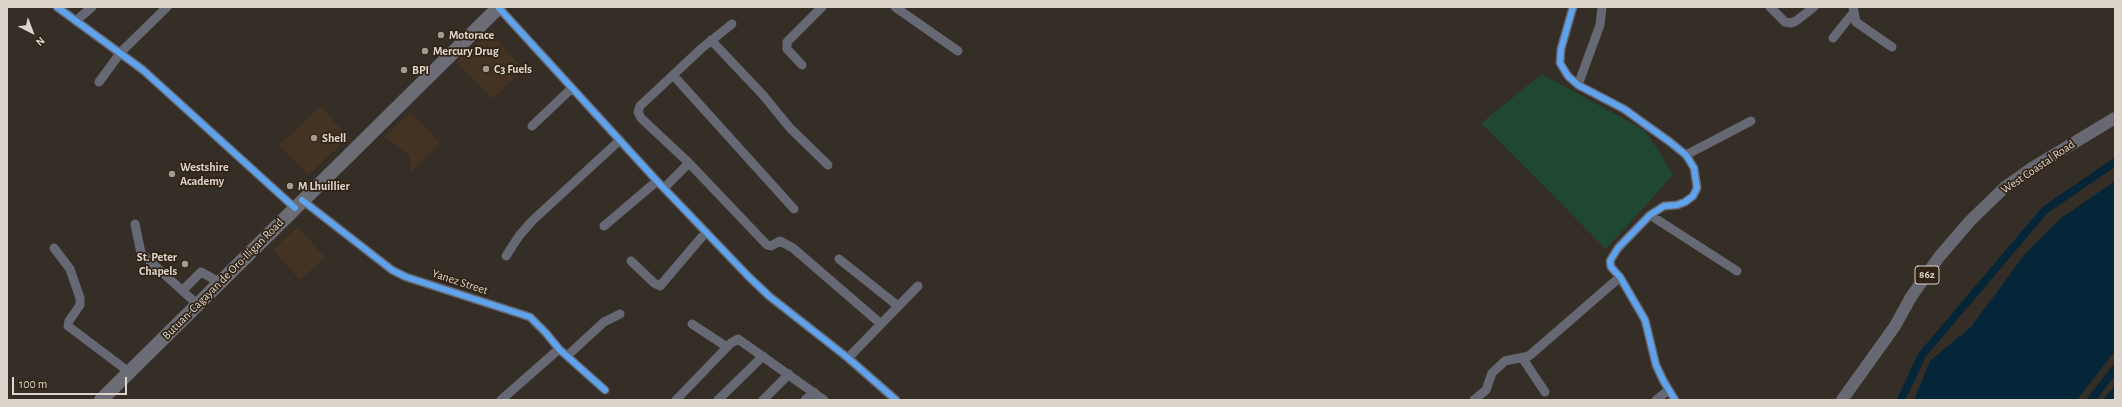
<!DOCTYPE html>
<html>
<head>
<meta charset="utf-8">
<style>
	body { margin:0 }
	#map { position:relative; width:2122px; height:407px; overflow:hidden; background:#352e26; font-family:"Alegreya Sans",sans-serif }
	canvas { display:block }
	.frame { position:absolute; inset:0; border:8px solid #ddd5cc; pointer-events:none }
	.north { position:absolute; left:12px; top:12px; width:40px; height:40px; -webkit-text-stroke:3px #312416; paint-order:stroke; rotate:138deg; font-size:11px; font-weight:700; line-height:16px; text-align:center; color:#ddd5cc }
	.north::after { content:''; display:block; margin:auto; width:14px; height:18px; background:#ddd5cc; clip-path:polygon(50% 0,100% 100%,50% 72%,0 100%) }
	.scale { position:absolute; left:12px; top:377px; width:115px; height:18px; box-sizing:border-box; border:2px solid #ddd5cc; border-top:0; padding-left:5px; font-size:12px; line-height:14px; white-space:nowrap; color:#ddd5cc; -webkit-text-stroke:3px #312416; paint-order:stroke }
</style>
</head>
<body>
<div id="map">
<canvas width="2122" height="407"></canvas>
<div class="frame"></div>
<div class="north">N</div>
<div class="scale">100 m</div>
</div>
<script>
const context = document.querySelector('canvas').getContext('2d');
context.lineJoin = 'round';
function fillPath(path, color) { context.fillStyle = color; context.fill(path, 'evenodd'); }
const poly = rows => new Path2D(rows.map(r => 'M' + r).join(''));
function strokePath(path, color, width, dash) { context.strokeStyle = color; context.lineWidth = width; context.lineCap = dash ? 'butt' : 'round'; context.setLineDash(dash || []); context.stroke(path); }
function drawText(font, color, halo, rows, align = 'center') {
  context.font = font + ' "Alegreya Sans",sans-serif'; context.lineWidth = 3.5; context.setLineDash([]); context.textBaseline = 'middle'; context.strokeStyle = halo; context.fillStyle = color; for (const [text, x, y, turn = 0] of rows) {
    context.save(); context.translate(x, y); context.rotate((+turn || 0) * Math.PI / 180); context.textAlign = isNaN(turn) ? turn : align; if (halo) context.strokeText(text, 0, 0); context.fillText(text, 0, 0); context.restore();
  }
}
fillPath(poly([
	[488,31,523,69,493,99,456,63],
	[321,106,348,138,308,175,279,145],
	[410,112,440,143,411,172,410,155,384,137],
	[297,227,325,257,300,280,273,250]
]), '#432');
fillPath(poly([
	[1542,74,1644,130,1661,154,1670,171,1674,174,1606,249,1481,123]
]), '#1f4732');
fillPath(poly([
	[2115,181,2115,351,2077,400,1914,400,1930,361,1971,327,2025,254,2060,219],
	[2115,385,2115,400,2103,400]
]), '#052539');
strokePath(poly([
	[1901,400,1922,355,2045,210,2115,162],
	[2091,400,2115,369]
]), '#052539', 8);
strokePath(poly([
	[57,7,143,70,295,208],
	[895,7,958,51],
	[1573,7,1561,49,1560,63,1568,76,1578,85,1624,109,1670,142,1686,155,1694,168,1697,188,1693,196,1685,202,1677,205,1664,206,1650,215,1618,248,1610,261,1611,267,1620,277,1645,320,1656,365,1663,380,1675,400],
	[1770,7,1785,22,1791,23,1796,21,1814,7],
	[1853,7,1856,22,1892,47],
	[499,8,657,181,749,277,769,296,848,358,896,400],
	[77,20,92,7],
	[732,24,702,48,640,106,638,112,641,118,689,163,767,245,771,246,780,241,793,248,881,324],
	[1833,38,1853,13],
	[711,40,763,95,790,128,828,165],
	[802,65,787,49,787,42,822,7],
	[673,75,794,209],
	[99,82,121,52,167,7],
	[1578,85,1600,25,1602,7],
	[532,126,572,88],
	[1686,155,1751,121],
	[664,188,689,163],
	[302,200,392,270,406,277,530,317,546,333,559,349,605,390],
	[1650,215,1737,271],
	[135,224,141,253,197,304],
	[604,226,657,181],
	[54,248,70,269,80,298,80,305,69,321,68,326,129,372],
	[506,256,519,236,532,221,620,140],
	[839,259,898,306],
	[631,261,654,283,660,286,706,232],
	[183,290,201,272,219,282],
	[692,324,727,347],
	[567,356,604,322,620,314],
	[848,358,918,286],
	[1523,359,1545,392],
	[501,400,559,349],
	[676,400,731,343,738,339,824,400],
	[718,400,763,356],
	[763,400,789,374],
	[805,400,814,392],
	[1474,400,1486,390,1492,373,1505,361,1529,356,1620,277],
	[1656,400,1669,390]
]), '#666874', 9);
strokePath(poly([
	[1842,400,1895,326,1911,297,1939,257,1970,221,2004,188,2032,168,2115,118]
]), '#676872', 12);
strokePath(poly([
	[101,400,499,7]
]), '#6c6c75', 14);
strokePath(poly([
	[57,7,143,70,295,208],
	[1573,7,1561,49,1560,63,1568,76,1578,85,1624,109,1670,142,1686,155,1694,168,1697,188,1693,196,1685,202,1677,205,1664,206,1650,215,1618,248,1610,261,1611,267,1620,277,1645,320,1656,365,1663,380,1675,400],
	[499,8,657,181,749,277,769,296,848,358,896,400],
	[302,200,392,270,406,277,530,317,546,333,559,349,605,390]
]), '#60a3ed', 6);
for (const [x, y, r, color] of [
	[441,35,4,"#a29b92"],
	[425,51,4,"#a29b92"],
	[486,69,4,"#a29b92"],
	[404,70,4,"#a29b92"],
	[314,138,4,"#a29b92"],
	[172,174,4,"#a29b92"],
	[290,186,4,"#a29b92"],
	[185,264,4,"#a29b92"]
]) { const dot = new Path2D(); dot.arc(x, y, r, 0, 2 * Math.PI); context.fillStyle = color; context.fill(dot); strokePath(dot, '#312416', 1.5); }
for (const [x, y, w] of [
	[1927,275,24]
]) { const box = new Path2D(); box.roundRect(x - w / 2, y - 9, w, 18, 3); context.fillStyle = '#312416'; context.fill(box); strokePath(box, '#ddd5cc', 1); }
drawText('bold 11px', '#ddd5cc', null, [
	["862",1927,275]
]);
drawText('bold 12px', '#ddd5cc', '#312416', [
	["Motorace",449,35],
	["Mercury Drug",433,51],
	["C3 Fuels",494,69],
	["BPI",412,70],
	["Shell",322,138],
	["Westshire",180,167],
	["Academy",180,181],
	["M Lhuillier",298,186],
	["St. Peter",177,257,"right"],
	["Chapels",177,271,"right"]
], 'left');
drawText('12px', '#ddd5cc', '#312416', [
	["West Coastal Road",2038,167,-34],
	["Butuan-Cagayan de Oro-Iligan Road",223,279,-45],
	["Yanez Street",460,282,18]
]);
</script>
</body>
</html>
